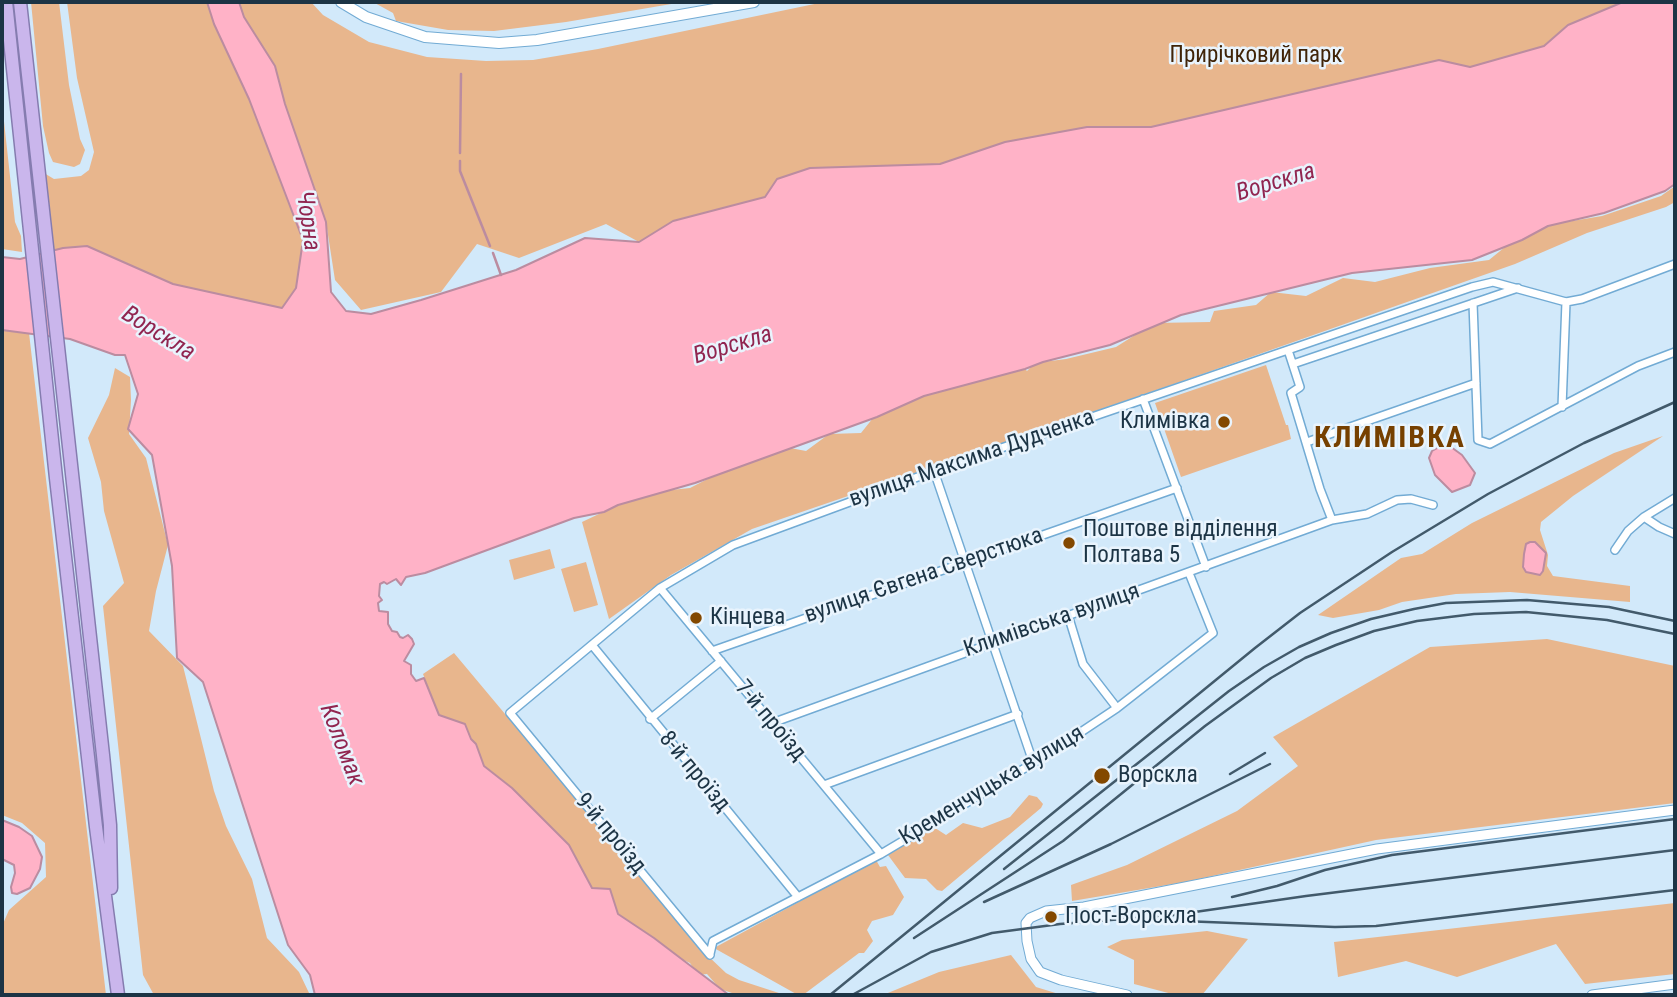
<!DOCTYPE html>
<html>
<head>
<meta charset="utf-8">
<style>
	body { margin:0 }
	#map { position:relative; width:1677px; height:997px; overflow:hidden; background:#d2e9fa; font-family:"Roboto Condensed",sans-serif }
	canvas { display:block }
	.frame { position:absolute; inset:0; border:4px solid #1c3445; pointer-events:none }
</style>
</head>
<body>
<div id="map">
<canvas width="1677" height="997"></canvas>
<div class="frame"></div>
</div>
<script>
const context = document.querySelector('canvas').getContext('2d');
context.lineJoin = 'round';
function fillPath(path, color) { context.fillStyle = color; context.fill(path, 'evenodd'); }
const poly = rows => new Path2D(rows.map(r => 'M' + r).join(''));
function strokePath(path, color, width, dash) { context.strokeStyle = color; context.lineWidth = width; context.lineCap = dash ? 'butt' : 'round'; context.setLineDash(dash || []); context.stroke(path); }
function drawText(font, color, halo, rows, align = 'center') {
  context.font = font + ' "Roboto Condensed",sans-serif'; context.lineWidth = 5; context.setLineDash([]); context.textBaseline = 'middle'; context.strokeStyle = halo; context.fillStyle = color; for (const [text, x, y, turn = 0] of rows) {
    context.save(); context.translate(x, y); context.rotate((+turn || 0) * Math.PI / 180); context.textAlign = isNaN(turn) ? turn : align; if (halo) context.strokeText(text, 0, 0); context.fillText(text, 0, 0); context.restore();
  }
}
fillPath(poly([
	[31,2,59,2,69,85,80,139,85,150,80,164,74,167,53,162,49,153,43,126],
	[67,2,207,2,214,24,248,97,303,240,296,288,282,308,173,284,87,246,54,253,44,173,54,179,81,176,89,170,94,152,77,78],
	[239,2,311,2,323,15,369,42,427,57,486,61,533,60,598,49,824,2,1623,2,1568,25,1544,46,1470,67,1443,61,1151,127,1087,127,1005,142,940,164,811,168,777,179,765,197,673,221,639,242,606,224,519,258,477,244,441,292,361,310,335,280,326,222,285,104,275,66,244,17],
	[373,2,683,2,566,22,494,31,448,30,396,21,393,13],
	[2,103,15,222,21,236,22,252,2,249],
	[1675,186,1675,202,1666,207,1587,233,1515,264,1177,383,752,529,671,575,609,619,582,522,618,505,652,492,690,488,731,467,785,447,806,451,829,434,861,433,873,418,924,396,1025,369,1027,371,1035,363,1066,359,1116,347,1154,323,1210,322,1214,311,1256,305,1271,292,1306,296,1343,278,1375,282,1430,268,1489,260,1505,247,1554,224,1602,216,1661,196],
	[2,330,29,333,106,995,2,995,2,926,9,910,46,877,45,843,22,823,2,815],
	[1266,365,1286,425,1288,425,1291,439,1181,477,1155,403],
	[115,368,130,377,131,400,129,434,146,458,168,545,156,591,149,631,183,666,214,791,226,826,252,879,267,938,299,972,310,995,154,995,143,975,103,606,124,583,104,511,101,482,88,438,109,395],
	[1663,436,1573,496,1541,522,1540,530,1548,555,1547,566,1553,576,1630,586,1630,602,1510,592,1456,594,1402,602,1379,610,1333,618,1318,615,1401,558,1422,554,1472,523,1614,453],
	[550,549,555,568,514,580,509,560],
	[586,562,598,605,574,612,561,569],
	[1547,639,1675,666,1675,803,1376,840,1185,882,1072,901,1071,885,1127,865,1237,811,1298,766,1273,737,1430,647],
	[454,653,706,954,726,973,739,980,785,995,738,995,720,989,707,974,698,975,690,963,668,953,642,930,618,914,610,889,592,888,569,845,512,788,484,766,476,744,471,739,465,724,439,715,423,674],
	[1029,795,1037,797,1043,804,1041,808,942,891,937,890,926,879,905,878,888,855,932,826,946,835,963,823,982,828,1010,817],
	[876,860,880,867,886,866,904,897,893,915,872,921,867,930,873,941,864,953,859,953,803,995,798,995,714,948],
	[1675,903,1675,974,1585,984,1556,944,1457,977,1406,961,1338,977,1334,942],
	[1207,931,1248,939,1202,995,1176,995,1134,984,1134,960,1107,947,1122,940],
	[1011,955,1036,987,1062,995,883,995,939,972]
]), '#e8b68d');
const water = poly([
	[207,2,239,2,244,17,275,66,285,104,326,222,331,292,346,311,371,314,421,300,516,270,585,238,639,242,673,221,765,197,777,179,810,168,940,164,1005,142,1087,127,1151,127,1439,60,1470,67,1544,46,1568,25,1623,2,1675,2,1675,184,1665,191,1604,213,1548,226,1522,240,1472,260,1352,273,1181,315,1110,345,1043,362,1025,369,924,396,877,417,695,483,618,505,604,512,574,518,425,573,406,577,401,585,396,579,387,584,384,582,380,584,379,596,382,600,378,603,379,611,388,612,388,624,392,631,397,632,400,637,403,638,408,635,412,639,414,644,404,661,411,665,411,674,416,681,424,678,439,715,465,724,471,739,476,744,484,766,512,788,569,845,592,888,610,889,618,914,654,938,729,995,315,995,310,975,288,945,203,682,177,658,172,566,152,455,128,429,138,394,125,355,115,355,70,339,2,330,2,257,20,259,63,248,87,246,173,284,282,308,296,288,303,240,249,99,214,24,207,2],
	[1441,446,1451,447,1462,455,1475,473,1470,485,1452,492,1435,475,1429,458,1432,451,1441,446],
	[1530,542,1535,542,1546,553,1543,571,1540,575,1526,572,1523,567,1524,554,1526,544,1530,542],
	[2,820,19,827,32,836,42,857,40,869,30,888,17,894,12,893,11,887,15,873,14,865,2,859,2,820]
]);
fillPath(water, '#ffb2c7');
strokePath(water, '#bb8ca0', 2);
strokePath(poly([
	[460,153,461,74],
	[460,161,460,171,490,246],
	[493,253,501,275]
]), '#bb8ca0', 2.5);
const minor = poly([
	[1473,303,1478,440,1490,444,1638,366,1675,352],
	[1288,350,1300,387,1291,393,1320,489,1332,520],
	[1293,364,1518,288],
	[1143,399,1206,567],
	[1562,407,1566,302],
	[1307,442,1476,383],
	[934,471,1033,762],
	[1644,517,1659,527,1675,534],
	[1615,550,1628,531,1644,517,1675,498],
	[660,588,881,854],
	[1068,615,1083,664,1117,708],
	[592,645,798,897],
	[712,651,1177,488],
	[650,719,721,661],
	[772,723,1332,520,1367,514,1397,500,1411,499,1433,505],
	[824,785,1018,714],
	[710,954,713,941,881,854,1045,756,1117,708,1213,633,1189,573],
	[710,955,510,713,660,588,733,545,934,471,1472,287,1493,282,1566,302,1582,299,1675,264]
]);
const tertiary = poly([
	[1127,995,1061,980,1040,972,1031,959,1027,941,1026,923,1030,918,1046,911,1084,907,1377,849,1675,810],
	[1592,995,1675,984]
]);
const secondary = poly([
	[341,2,366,17,425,37,499,43,537,40,754,2]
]);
const trunk = poly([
	[6,2,56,478,96,827,118,995],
	[20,2,103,755,110,825,111,888]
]);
strokePath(minor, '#72abd4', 10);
strokePath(tertiary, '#72abd4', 11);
strokePath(secondary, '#72abd4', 12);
strokePath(trunk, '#857caf', 15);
strokePath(minor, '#fff', 7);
strokePath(tertiary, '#fff', 9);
strokePath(secondary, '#fff', 10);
strokePath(trunk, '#cab6ec', 12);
strokePath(poly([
	[1230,774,1265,753],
	[1004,869,1229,691,1264,667,1299,647,1331,633,1371,619,1414,609,1446,603,1527,600,1609,607,1675,621],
	[1232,897,1277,886,1325,870,1392,855,1675,819],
	[984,902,1111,844,1270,764],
	[1182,921,1335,927,1376,926,1675,890],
	[914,938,1063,841,1205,726,1271,678,1305,658,1336,645,1374,631,1417,621,1474,614,1526,612,1607,620,1675,634],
	[830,995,1255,648,1300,613,1392,552,1488,494,1584,443,1675,402],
	[852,995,931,952,992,933,1060,924,1174,915,1306,896,1675,850]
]), '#425a6b', 2.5);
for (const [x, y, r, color] of [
	[1224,422,7,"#834800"],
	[1069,543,7,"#834800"],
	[696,618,7,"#834800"],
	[1102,776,9,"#834800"],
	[1051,917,7,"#834800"]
]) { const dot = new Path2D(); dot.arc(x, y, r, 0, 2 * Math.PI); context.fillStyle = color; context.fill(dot); strokePath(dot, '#e9f4fd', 2.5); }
drawText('23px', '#402408', '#e9f4fd', [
	["Прирічковий парк",1256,56]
]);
drawText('23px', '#1c3445', '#e9f4fd', [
	["Климівка",1210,422,"right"],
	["Поштове відділення",1083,530],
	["Полтава 5",1083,556],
	["Кінцева",710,618],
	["Ворскла",1118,776],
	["Пост-Ворскла",1065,917]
], 'left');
drawText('23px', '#1c3445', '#e9f4fd', [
	["вулиця Максима Дудченка",972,459,-19],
	["вулиця Євгена Сверстюка",924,576,-19],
	["Климівська вулиця",1052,621,-19],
	["7-й проїзд",770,721,50],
	["8-й проїзд",694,772,50],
	["Кременчуцька вулиця",992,786,-31],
	["9-й проїзд",610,834,50]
]);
drawText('italic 24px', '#912550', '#e9f4fd', [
	["Ворскла",1276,183,-17],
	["Чорна",307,221,82],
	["Ворскла",158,334,32],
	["Ворскла",733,346,-17],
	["Коломак",341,745,69]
]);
context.letterSpacing = '2px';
drawText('bold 30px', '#764000', '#e9f4fd', [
	["КЛИМІВКА",1390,439]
]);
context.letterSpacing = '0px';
</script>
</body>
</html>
